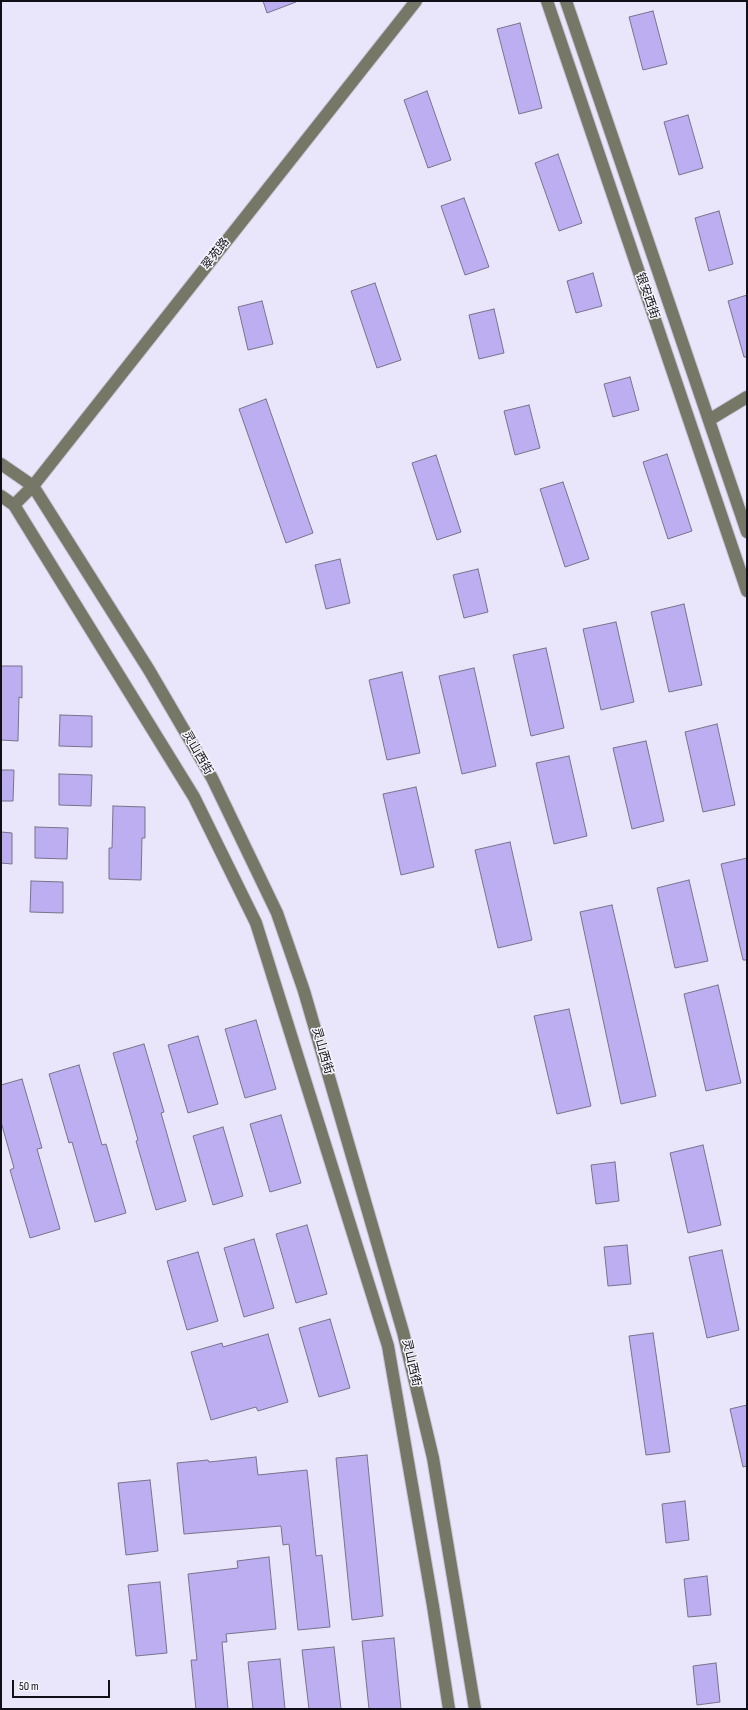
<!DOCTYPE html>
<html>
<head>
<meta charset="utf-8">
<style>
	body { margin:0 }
	#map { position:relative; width:748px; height:1710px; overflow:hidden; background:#e9e6fb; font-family:"Sofia Sans Condensed",sans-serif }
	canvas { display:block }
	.frame { position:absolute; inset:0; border:2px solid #100e16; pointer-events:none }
	.scale { position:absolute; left:12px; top:1680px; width:98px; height:18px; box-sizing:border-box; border:2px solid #100e16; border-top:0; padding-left:5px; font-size:12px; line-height:14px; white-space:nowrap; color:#100e16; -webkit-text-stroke:3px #f6f5fb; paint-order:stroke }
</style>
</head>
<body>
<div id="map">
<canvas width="748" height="1710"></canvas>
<div class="frame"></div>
<div class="scale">50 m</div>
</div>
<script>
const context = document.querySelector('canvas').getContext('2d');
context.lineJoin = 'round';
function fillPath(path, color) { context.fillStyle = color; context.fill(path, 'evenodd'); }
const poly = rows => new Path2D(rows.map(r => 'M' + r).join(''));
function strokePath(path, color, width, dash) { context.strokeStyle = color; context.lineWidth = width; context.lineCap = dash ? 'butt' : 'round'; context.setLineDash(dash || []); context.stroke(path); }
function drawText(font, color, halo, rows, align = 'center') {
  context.font = font + ' "Sofia Sans Condensed","Noto Sans SC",sans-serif'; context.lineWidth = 3; context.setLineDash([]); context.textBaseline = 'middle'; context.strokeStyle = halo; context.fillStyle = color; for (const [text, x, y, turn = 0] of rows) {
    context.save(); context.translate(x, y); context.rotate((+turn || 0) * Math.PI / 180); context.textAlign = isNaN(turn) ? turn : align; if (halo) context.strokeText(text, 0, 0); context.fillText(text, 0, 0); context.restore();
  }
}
const building = poly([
	[263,1,296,1,296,2,267,13,263,1],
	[653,11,667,64,643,70,629,17,653,11],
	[520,23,542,108,519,114,497,29,520,23],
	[427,91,451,160,428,168,404,100,427,91],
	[688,115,703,168,679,175,664,122,688,115],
	[558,154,582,223,559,231,535,163,558,154],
	[464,198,489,267,465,275,441,206,464,198],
	[719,211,733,264,709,271,695,218,719,211],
	[593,273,602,306,576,313,567,281,593,273],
	[375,283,401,360,377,368,351,291,375,283],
	[747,295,747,357,744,357,728,301,747,295],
	[262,301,273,344,248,350,238,307,262,301],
	[494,309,504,353,479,359,469,315,494,309],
	[630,377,639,410,613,417,604,384,630,377],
	[266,399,313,533,286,543,239,409,266,399],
	[529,405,540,448,515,455,504,411,529,405],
	[667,454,692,531,668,539,643,462,667,454],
	[436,455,461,532,437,540,412,463,436,455],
	[563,482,589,559,565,567,540,489,563,482],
	[340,559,350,603,326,609,315,565,340,559],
	[478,569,488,612,464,618,453,575,478,569],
	[684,604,702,685,669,692,651,612,684,604],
	[616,622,634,702,601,710,583,629,616,622],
	[546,648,564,728,531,736,513,655,546,648],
	[1,666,22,666,22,698,19,697,18,741,1,740,1,666],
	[474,668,496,766,462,774,439,676,474,668],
	[402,672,420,753,387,760,369,680,402,672],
	[60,715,92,716,92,747,59,746,60,715],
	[717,724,735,805,703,812,685,732,717,724],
	[646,741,664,821,632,829,613,748,646,741],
	[569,756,587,836,554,844,536,763,569,756],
	[1,770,14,770,13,801,1,801,1,770],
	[59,774,92,775,91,806,59,805,59,774],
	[416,787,434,867,401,875,383,794,416,787],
	[113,806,145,807,145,838,142,838,141,880,109,879,109,848,112,848,113,806],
	[35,827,68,828,67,859,35,858,35,827],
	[1,832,12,833,12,864,1,863,1,832],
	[510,842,532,940,498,948,475,850,510,842],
	[747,858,747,960,743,960,721,864,747,858],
	[689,880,708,961,675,968,657,888,689,880],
	[31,881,63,882,63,913,30,912,31,881],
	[612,905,656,1096,621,1104,580,912,612,905],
	[718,985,741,1083,706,1091,684,994,718,985],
	[569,1009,591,1106,557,1114,534,1016,569,1009],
	[256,1020,276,1089,245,1098,225,1029,256,1020],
	[198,1036,218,1104,188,1113,168,1045,198,1036],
	[144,1044,164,1112,161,1113,186,1201,156,1210,136,1141,138,1140,113,1053,144,1044],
	[79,1065,102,1145,106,1144,126,1213,95,1222,72,1142,69,1143,49,1074,79,1065],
	[22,1079,42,1148,37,1149,60,1229,30,1238,10,1170,14,1168,1,1122,1,1085,22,1079],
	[281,1115,301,1183,270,1192,250,1124,281,1115],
	[223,1127,243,1196,213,1205,193,1136,223,1127],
	[703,1145,721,1225,688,1233,670,1153,703,1145],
	[615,1162,619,1201,596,1204,591,1165,615,1162],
	[307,1225,327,1294,296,1303,276,1234,307,1225],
	[254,1239,274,1308,244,1317,224,1248,254,1239],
	[627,1245,631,1284,608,1286,604,1247,627,1245],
	[722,1250,739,1330,707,1338,689,1257,722,1250],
	[198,1252,218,1321,187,1330,167,1261,198,1252],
	[330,1319,350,1388,319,1397,299,1328,330,1319],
	[653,1333,670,1452,646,1455,629,1336,653,1333],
	[268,1334,288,1402,258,1411,256,1407,211,1420,191,1352,222,1343,223,1347,268,1334],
	[747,1405,747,1466,743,1467,730,1409,747,1405],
	[367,1455,383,1616,352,1620,336,1458,367,1455],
	[256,1457,258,1475,307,1470,316,1556,322,1555,330,1627,298,1630,289,1544,283,1545,281,1526,184,1534,177,1463,208,1460,209,1462,256,1457],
	[150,1480,158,1551,126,1555,118,1483,150,1480],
	[685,1501,689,1540,666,1543,662,1504,685,1501],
	[269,1557,276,1629,226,1634,227,1642,222,1642,228,1709,196,1709,191,1660,197,1660,188,1574,238,1568,237,1561,269,1557],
	[707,1576,711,1615,688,1617,684,1579,707,1576],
	[160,1582,167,1653,136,1656,128,1585,160,1582],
	[394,1638,401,1709,369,1709,362,1641,394,1638],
	[334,1647,341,1709,309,1709,302,1650,334,1647],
	[280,1659,285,1709,253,1709,248,1662,280,1659],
	[716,1663,720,1702,697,1705,693,1666,716,1663]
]);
fillPath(building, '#bcaef0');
strokePath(building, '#78738b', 1);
const secondary = poly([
	[547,1,747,591],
	[566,1,747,532],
	[709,420,747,397],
	[1,464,33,486,149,670,212,778,277,913,304,991,403,1332,433,1458,475,1709],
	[1,496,14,505,194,797,256,923,388,1346,433,1606,449,1709],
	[14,505,33,486,416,1]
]);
strokePath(secondary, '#c6c3d6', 14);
strokePath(secondary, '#767767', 12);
drawText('12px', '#100e16', '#f6f5fb', [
	["翠苑路",216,254,-52],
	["银安西街",647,296,71],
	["灵山西街",197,753,60],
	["灵山西街",322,1051,74],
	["灵山西街",411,1363,77]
]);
</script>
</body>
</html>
